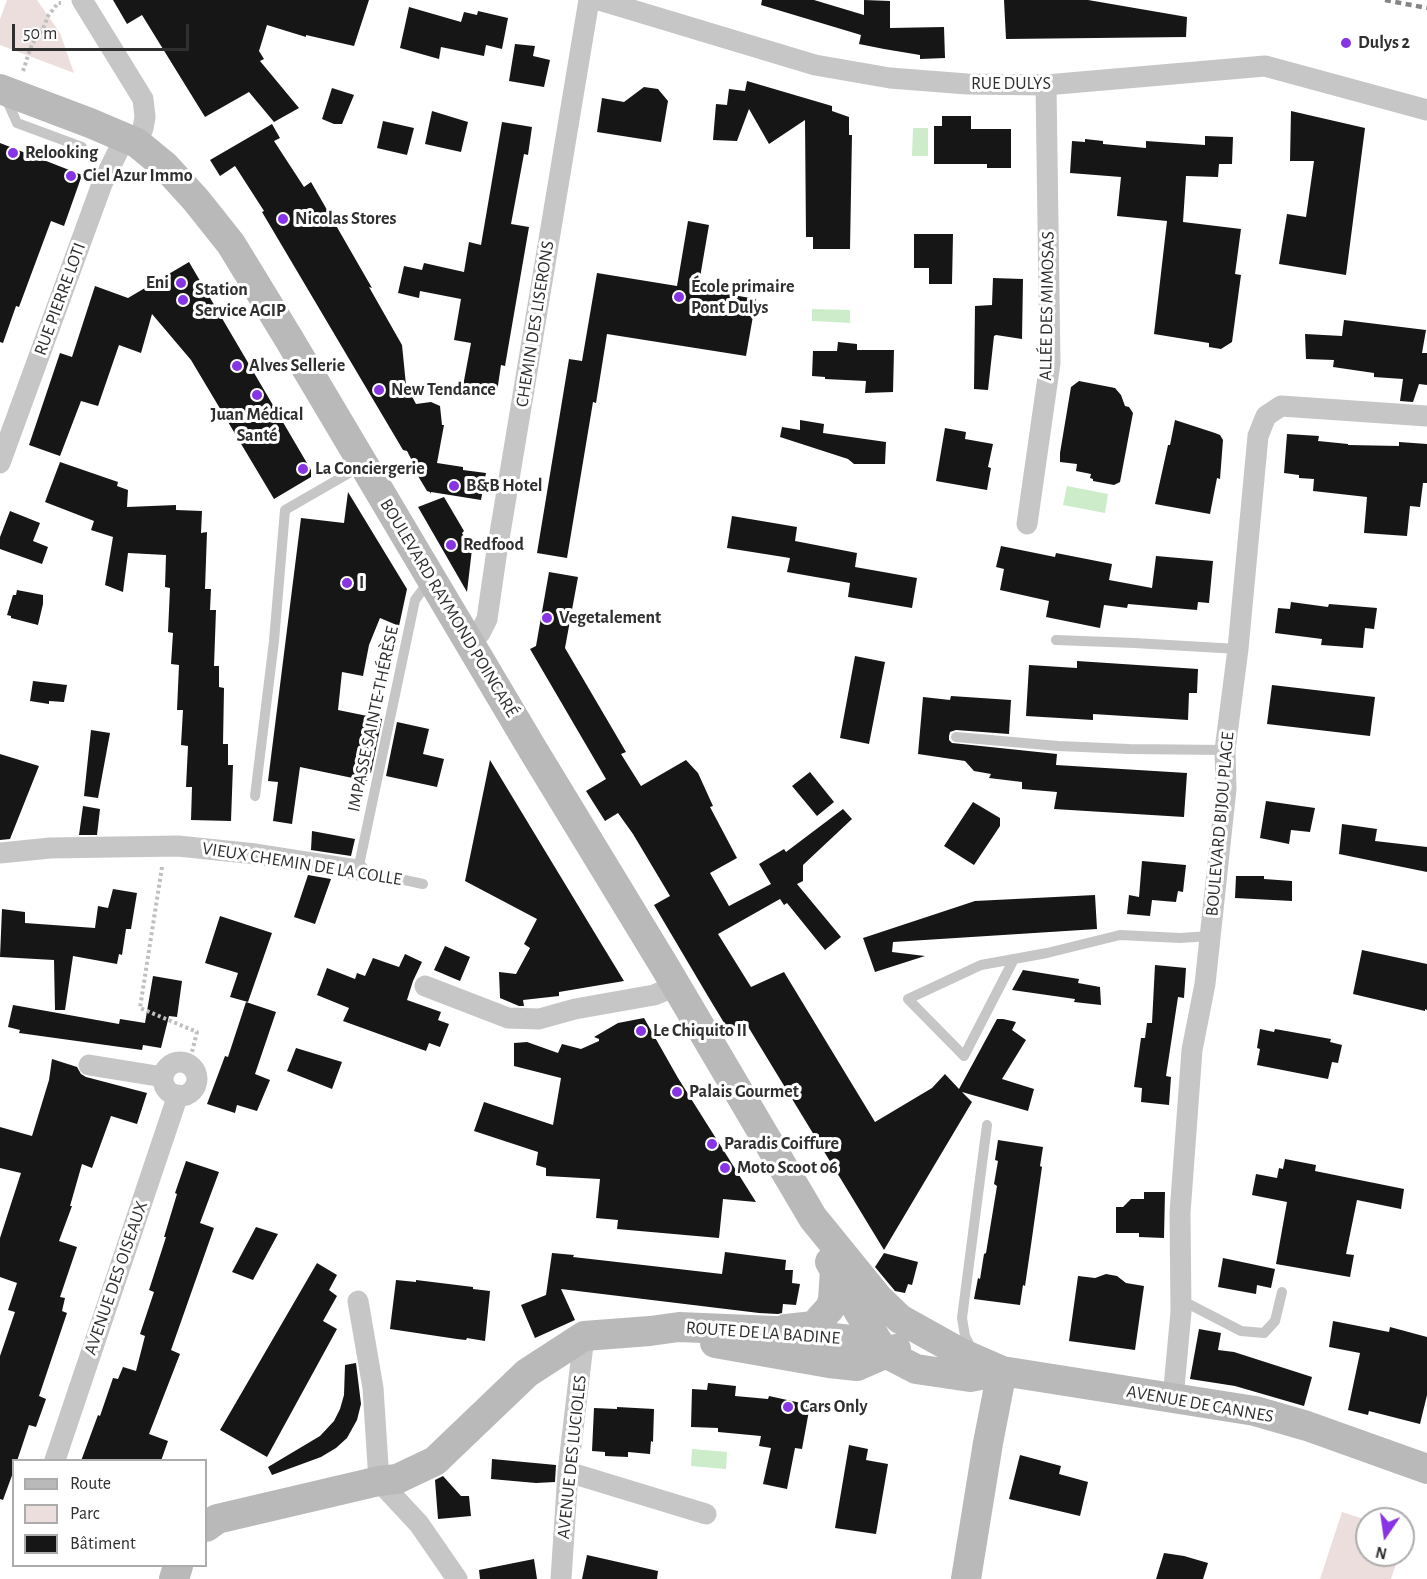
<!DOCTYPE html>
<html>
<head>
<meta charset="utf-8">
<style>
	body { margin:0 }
	#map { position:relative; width:1427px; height:1579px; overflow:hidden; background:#fff; font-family:"Alegreya Sans",sans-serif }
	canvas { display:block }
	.legend { position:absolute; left:12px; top:1459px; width:195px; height:108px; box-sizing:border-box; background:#fff; border:2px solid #acacac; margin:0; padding:8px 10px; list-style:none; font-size:18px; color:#2f2f2f }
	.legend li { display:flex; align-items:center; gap:12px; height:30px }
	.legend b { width:30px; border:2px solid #acacac }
	.north { position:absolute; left:1355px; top:1507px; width:60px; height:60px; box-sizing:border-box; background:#fff; border:2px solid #acacac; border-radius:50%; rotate:193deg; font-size:16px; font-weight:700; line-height:24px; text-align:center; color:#2f2f2f }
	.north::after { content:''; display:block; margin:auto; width:21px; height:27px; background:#8734e4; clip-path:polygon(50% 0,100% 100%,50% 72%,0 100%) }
	.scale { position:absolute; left:12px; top:24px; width:177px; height:27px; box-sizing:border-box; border:3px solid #2f2f2f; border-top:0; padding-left:8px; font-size:18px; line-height:21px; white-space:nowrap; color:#2f2f2f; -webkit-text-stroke:4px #fff; paint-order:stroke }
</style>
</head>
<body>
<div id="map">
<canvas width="1427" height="1579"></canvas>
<ul class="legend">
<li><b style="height:8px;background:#b9b9b9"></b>Route</li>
<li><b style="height:16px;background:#ecdedd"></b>Parc</li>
<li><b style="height:16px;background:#161616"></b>Bâtiment</li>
</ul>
<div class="north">N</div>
<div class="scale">50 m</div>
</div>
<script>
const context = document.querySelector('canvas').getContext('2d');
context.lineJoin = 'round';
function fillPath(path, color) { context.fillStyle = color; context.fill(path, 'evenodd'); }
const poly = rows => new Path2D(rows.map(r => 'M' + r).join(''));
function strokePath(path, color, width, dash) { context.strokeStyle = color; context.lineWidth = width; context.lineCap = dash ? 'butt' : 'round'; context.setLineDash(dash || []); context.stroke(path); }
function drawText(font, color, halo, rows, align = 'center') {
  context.font = font + ' "Alegreya Sans",sans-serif'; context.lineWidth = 6; context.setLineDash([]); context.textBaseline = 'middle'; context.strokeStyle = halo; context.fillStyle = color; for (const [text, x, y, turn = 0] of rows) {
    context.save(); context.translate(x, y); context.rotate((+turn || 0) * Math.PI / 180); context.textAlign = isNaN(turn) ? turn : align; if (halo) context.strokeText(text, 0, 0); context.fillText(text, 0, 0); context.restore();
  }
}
fillPath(poly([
	[7,0,37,0,60,33,74,73,0,45,0,19],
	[1342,1512,1367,1520,1367,1555,1399,1555,1391,1579,1320,1579]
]), '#ecdedd');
fillPath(poly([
	[913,128,928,128,928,156,912,156],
	[812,309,850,310,850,323,812,321],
	[1067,486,1108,494,1105,513,1063,505],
	[692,1449,727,1452,726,1469,691,1466]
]), '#ccecca');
fillPath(poly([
	[113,0,369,0,354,46,306,35,306,37,267,25,259,51,264,59,260,61,299,108,274,122,249,92,205,117,142,15,127,24],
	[762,0,814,0,864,15,864,0,890,1,890,28,944,27,945,58,920,59,920,55,884,49,859,44,861,35,761,5],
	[1004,0,1088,0,1187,17,1186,37,1006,39],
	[409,7,461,22,464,12,477,15,478,11,508,18,502,49,486,45,484,56,441,47,439,59,400,48],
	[515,44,535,46,533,56,550,60,544,87,509,81],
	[747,81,832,106,832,111,849,117,849,135,852,135,850,249,813,249,813,237,806,237,805,120,769,144,749,109,737,141,713,140,716,104,727,105,729,89,745,91],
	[644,87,658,89,668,101,661,142,597,132,602,98,624,102],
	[332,88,354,95,342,124,334,124,322,119],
	[432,111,468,122,461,152,425,144],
	[1291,111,1365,128,1346,275,1279,264,1287,214,1306,217,1314,161,1290,161],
	[942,116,971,116,971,129,1011,129,1011,168,987,168,987,164,934,164,934,126,942,126],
	[383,121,414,128,407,155,377,148],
	[502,122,532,127,528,155,524,154,511,224,529,227,505,366,501,365,497,392,463,386,471,343,454,340,461,299,420,291,419,298,398,293,404,266,422,270,424,263,464,272,469,242,481,245],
	[272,124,280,138,274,141,304,187,311,182,372,288,369,287,402,345,406,385,416,404,431,402,440,406,442,425,444,425,437,463,463,467,463,470,486,473,481,500,431,492,431,494,430,492,427,491,418,476,418,472,407,451,403,450,262,212,264,211,235,166,220,176,210,160],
	[1205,136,1233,137,1232,164,1219,164,1218,177,1186,176,1183,222,1241,229,1235,274,1241,275,1232,342,1221,349,1209,347,1209,343,1154,334,1167,221,1117,216,1121,177,1070,173,1072,141,1085,142,1085,139,1103,141,1103,144,1146,148,1146,141,1205,145],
	[0,143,82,175,64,226,51,221,19,307,16,306,3,343,0,342],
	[688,221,709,225,698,289,756,299,746,356,607,334,596,403,593,402,567,558,537,553,569,359,582,361,597,273,677,286],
	[914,234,953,234,952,284,929,284,929,268,914,268],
	[189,262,311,470,311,477,274,499,191,360,152,314,141,353,119,345,98,406,81,401,60,456,29,445,60,353,72,357,95,286,128,298],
	[993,278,1023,279,1022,339,996,335,994,336,988,390,974,389,975,306,992,305],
	[1344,320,1426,330,1422,353,1427,353,1427,385,1419,384,1413,402,1400,401,1403,379,1374,377,1374,373,1333,367,1334,360,1306,359,1305,334,1342,336],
	[838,342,857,344,857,350,894,350,893,392,865,393,866,381,825,379,825,377,812,376,813,351,837,351],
	[1079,381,1115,388,1121,395,1125,406,1129,407,1133,413,1120,482,1114,485,1093,481,1093,479,1090,478,1091,474,1076,471,1077,464,1060,462,1060,453,1071,387],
	[800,420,824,424,823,433,886,442,885,464,854,464,848,459,780,437,782,427,800,430],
	[1175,420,1215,433,1220,435,1223,440,1220,479,1217,478,1210,514,1155,504,1168,445,1170,445],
	[945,428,966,432,965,439,993,444,988,467,991,468,987,490,936,481],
	[1287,434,1319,436,1318,441,1348,444,1348,445,1399,446,1399,442,1427,444,1427,483,1423,483,1420,507,1410,506,1407,536,1364,533,1367,497,1313,491,1314,479,1299,478,1299,475,1284,473],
	[60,462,118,482,117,486,128,490,127,507,176,505,176,510,202,511,201,533,207,532,205,589,211,589,210,610,216,610,214,666,219,666,219,687,224,688,223,744,228,744,228,765,233,765,231,821,191,820,192,787,186,787,188,746,181,745,183,710,177,710,179,665,171,664,173,633,168,632,170,588,165,587,166,555,128,553,123,592,105,585,113,537,91,530,94,521,45,502],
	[348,492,407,589,399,626,380,618,369,645,363,676,342,672,338,710,382,719,371,773,369,772,367,781,300,767,292,824,273,821,278,782,268,781,301,518,344,523],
	[444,497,464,531,462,533,472,549,467,592,418,507],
	[10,511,40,523,33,541,48,547,42,564,0,549,0,537],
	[732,516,797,527,795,541,857,553,855,567,917,578,912,608,848,597,850,583,787,572,790,558,727,548],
	[1001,546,1055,557,1056,553,1112,564,1109,580,1152,588,1156,556,1213,561,1209,603,1198,602,1197,610,1128,604,1127,608,1104,605,1100,628,1046,617,1049,601,1000,590,1004,569,996,567],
	[549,572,578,577,565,648,626,752,621,754,641,786,686,760,698,773,713,806,710,807,737,858,710,873,729,906,771,884,759,864,784,849,786,852,843,809,852,819,803,865,803,881,797,884,841,937,825,950,787,903,784,905,780,899,718,934,751,987,784,972,875,1122,932,1088,945,1074,959,1089,997,1019,1003,1019,1016,1022,1012,1030,1026,1040,1002,1079,1034,1089,1028,1111,962,1092,972,1102,884,1250,744,1020,729,1031,709,998,654,905,670,896,633,834,618,813,605,821,586,791,606,779,530,649,536,646],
	[17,590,43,595,43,604,38,625,11,618,11,616,7,615,13,595,16,595],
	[1291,602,1328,607,1329,604,1377,608,1374,629,1365,628,1363,648,1321,645,1322,639,1275,633,1278,608,1290,609],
	[855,656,885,662,869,744,840,738],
	[1077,661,1198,669,1197,693,1189,693,1188,720,1093,714,1093,720,1026,716,1029,665,1077,668],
	[33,681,67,685,64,702,49,701,49,704,30,701],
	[1272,685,1375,697,1370,736,1267,724],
	[951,696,1011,700,1009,734,956,730,950,732,949,736,949,740,952,743,1057,754,1056,765,1187,773,1184,817,1054,809,1057,792,1022,789,1022,782,989,778,991,774,974,771,965,761,918,754,923,697,950,700],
	[397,722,429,729,423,754,444,759,437,787,386,776],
	[91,730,110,733,98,798,84,796],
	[0,754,39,766,10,839,0,840],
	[490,760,599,940,624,981,559,992,559,996,523,1000,524,1006,519,1006,500,998,499,972,516,974,530,948,524,944,537,919,465,881],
	[810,772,834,802,817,816,792,786],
	[1266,801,1315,808,1310,832,1291,830,1289,844,1260,838],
	[973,802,1000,818,1000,826,974,865,944,846],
	[83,806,100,809,97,835,79,835],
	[1342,824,1377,829,1375,841,1427,847,1427,872,1339,854],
	[312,831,355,839,351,856,311,850],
	[1142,861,1186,865,1183,892,1178,891,1176,902,1152,900,1150,916,1127,914,1129,895,1139,897],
	[308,875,331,879,315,924,294,917],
	[1236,876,1264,876,1264,879,1292,881,1292,901,1235,898],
	[113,889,137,893,131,929,126,929,122,955,119,954,117,964,73,956,65,1010,55,1010,54,960,0,957,2,909,25,912,25,923,95,928,98,906,108,908],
	[1095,895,1097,929,893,942,892,952,925,956,875,972,863,938,975,901],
	[220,916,272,933,248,1002,230,997,238,973,205,963],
	[445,946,470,957,460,981,434,970],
	[1362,950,1427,964,1427,1010,1425,1009,1425,1011,1353,994],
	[405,954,422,962,413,981,407,1000,441,1012,438,1020,449,1024,440,1047,429,1043,426,1051,343,1021,349,1008,317,995,327,968,355,979,357,973,365,976,373,958,399,967],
	[1155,965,1186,968,1184,998,1178,997,1166,1076,1171,1077,1169,1105,1141,1102,1142,1088,1134,1087,1141,1038,1145,1038,1147,1023,1152,1023],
	[1023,970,1079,979,1078,983,1100,987,1101,1005,1074,1002,1075,999,1012,990],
	[153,976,182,981,177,1017,169,1016,161,1048,143,1045,142,1050,19,1033,20,1030,8,1027,13,1005,119,1024,120,1019,145,1023],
	[246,1002,276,1012,255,1074,270,1080,257,1111,237,1105,235,1113,207,1104,225,1056,228,1057],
	[644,1018,678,1078,756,1202,723,1199,719,1238,617,1229,618,1220,596,1218,600,1179,546,1176,546,1168,536,1165,538,1152,474,1131,484,1102,553,1125,561,1078,514,1066,514,1043,527,1042,558,1053,562,1044,581,1049,599,1041,599,1039,594,1037,618,1023],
	[1260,1029,1274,1032,1275,1029,1331,1039,1330,1042,1342,1045,1338,1063,1332,1062,1328,1079,1257,1065,1260,1049,1257,1048],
	[296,1048,342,1062,332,1089,287,1071],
	[52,1059,77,1067,81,1074,86,1077,147,1093,137,1124,111,1116,92,1168,82,1164,70,1206,72,1206,59,1241,77,1247,60,1297,65,1298,62,1311,67,1313,39,1396,46,1399,36,1427,29,1425,17,1461,14,1461,14,1470,3,1500,0,1499,0,1356,15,1312,8,1310,17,1283,0,1277,0,1238,21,1173,0,1168,0,1127,32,1136,49,1080],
	[998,1140,1043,1147,1040,1166,1042,1167,1031,1245,1025,1286,1023,1285,1020,1305,974,1299,978,1278,980,1279,984,1254,986,1253,997,1186,994,1184,998,1161,995,1160],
	[1285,1159,1316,1165,1315,1171,1404,1189,1401,1209,1357,1200,1346,1254,1354,1255,1350,1277,1276,1264,1287,1202,1252,1195,1256,1174,1277,1178,1279,1168,1283,1169],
	[186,1161,219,1172,200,1223,214,1228,171,1350,180,1354,149,1434,168,1441,161,1461,81,1461,98,1415,100,1416,113,1378,118,1379,123,1367,136,1371,145,1336,140,1334,154,1292,149,1290,166,1237,164,1237,177,1194,175,1193],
	[1144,1192,1165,1192,1164,1238,1139,1237,1139,1233,1116,1233,1116,1207,1123,1207,1131,1199,1144,1199],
	[256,1227,278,1234,253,1280,232,1272],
	[725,1252,786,1260,785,1270,793,1270,792,1283,800,1284,796,1305,783,1304,782,1313,778,1314,759,1313,561,1289,575,1320,535,1338,521,1305,546,1295,552,1253,574,1255,573,1257,722,1274],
	[884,1253,918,1262,912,1285,908,1284,905,1293,895,1291,875,1267],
	[1223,1258,1275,1269,1271,1288,1257,1285,1256,1294,1218,1287],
	[317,1263,337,1275,329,1290,337,1296,323,1321,337,1329,267,1457,220,1430],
	[1106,1274,1117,1276,1126,1283,1144,1286,1135,1350,1069,1341,1078,1276,1095,1278],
	[396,1280,416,1282,416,1280,473,1287,473,1289,490,1291,485,1341,467,1338,466,1340,457,1339,390,1329],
	[1333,1321,1389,1332,1390,1327,1427,1337,1427,1395,1420,1424,1369,1411,1368,1415,1348,1410,1360,1353,1329,1347],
	[1199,1329,1221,1333,1218,1350,1234,1352,1312,1377,1304,1406,1235,1386,1190,1379],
	[356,1363,361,1404,357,1420,347,1438,336,1448,321,1457,272,1475,268,1467,320,1436,334,1421,340,1409,344,1395,345,1365],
	[708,1383,736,1386,735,1396,768,1399,769,1396,810,1405,802,1449,795,1448,787,1489,763,1484,771,1448,759,1446,761,1436,718,1432,718,1428,691,1427,692,1389,707,1390],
	[617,1407,654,1409,653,1442,651,1441,650,1454,628,1452,628,1457,605,1456,605,1452,592,1451,594,1408,617,1409],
	[849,1445,868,1449,866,1460,888,1464,876,1534,835,1528],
	[1020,1455,1061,1466,1059,1474,1088,1482,1080,1516,1009,1499],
	[492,1459,556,1465,555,1482,536,1483,491,1479],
	[443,1476,461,1496,469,1496,471,1516,438,1519,435,1480],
	[1164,1553,1184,1556,1208,1563,1203,1579,1156,1579],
	[587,1555,658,1571,657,1579,582,1579],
	[534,1559,537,1579,480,1579,479,1570]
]), '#161616');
strokePath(poly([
	[23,71,32,44,43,29,48,16,58,3,61,3],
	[162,867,140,1008,197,1032,189,1064]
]), '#bfbfbf', 4, [3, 3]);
strokePath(poly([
	[5,96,17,123,82,147],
	[1056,640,1134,643,1238,649],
	[956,737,1058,746,1129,749,1225,750],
	[255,796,274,641,285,510,363,465],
	[423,884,358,870,415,600,429,581],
	[1014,959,964,1056,908,999,981,965,1047,953,1120,935,1180,938,1210,936],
	[1181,1300,1241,1331,1264,1333,1275,1321,1282,1292],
	[973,1352,965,1336,962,1318,987,1125]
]), '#c6c6c6', 10);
strokePath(poly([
	[82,0,143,99,145,117,143,128,137,143],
	[599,0,815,65,890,78,967,84,1046,85,1265,66,1427,110],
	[0,463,102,184,125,137],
	[1027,524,1050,363,1046,85],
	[470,642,480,633,487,619,496,557,589,0],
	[0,853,50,848,178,846,256,854,358,870],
	[425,986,508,1018,539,1019,575,1009,654,995,676,986],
	'163 1079a17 17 0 1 1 34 0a17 17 0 1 1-34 0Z',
	[89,1065,163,1077],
	[358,1301,373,1388,379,1481,419,1524,457,1579],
	[1173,1398,1181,1312,1180,1213,1192,1050,1205,984,1226,789,1225,750,1238,649,1258,436,1266,416,1281,406,1427,416],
	[55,1460,178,1095],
	[568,1472,706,1514],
	[561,1579,568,1472,584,1336]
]), '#c6c6c6', 21);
strokePath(poly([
	[0,89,90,123,137,143,165,166,196,200,231,244,289,339,533,750,665,967,813,1218,878,1298,900,1319,961,1353,1002,1371,1255,1411,1307,1426,1427,1469],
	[830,1262,859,1312,885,1353],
	[786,1329,814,1326,830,1308,833,1300,835,1270],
	[715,1343,829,1363,857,1366,896,1349],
	[206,1527,217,1519,379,1481,397,1479,435,1461,527,1373,584,1336,650,1331,679,1327,774,1331,850,1340,885,1353,916,1369,970,1377,996,1372],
	[174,1579,178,1566],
	[966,1579,988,1443,1002,1371]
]), '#b9b9b9', 30);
strokePath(poly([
	[1385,0,1427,8]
]), '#848484', 4.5, [6, 4.5]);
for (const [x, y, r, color] of [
	[1346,43,6,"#8734e4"],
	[13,153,6,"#8734e4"],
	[71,176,6,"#8734e4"],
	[283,219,6,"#8734e4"],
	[181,283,6,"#8734e4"],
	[679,297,6,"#8734e4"],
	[183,300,6,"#8734e4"],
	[237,366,6,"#8734e4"],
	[379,390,6,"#8734e4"],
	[257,395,6,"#8734e4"],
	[303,469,6,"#8734e4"],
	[454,486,6,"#8734e4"],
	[451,545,6,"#8734e4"],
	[347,583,6,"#8734e4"],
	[547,618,6,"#8734e4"],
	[641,1031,6,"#8734e4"],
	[677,1092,6,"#8734e4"],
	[712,1144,6,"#8734e4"],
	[725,1168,6,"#8734e4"],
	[788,1407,6,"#8734e4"]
]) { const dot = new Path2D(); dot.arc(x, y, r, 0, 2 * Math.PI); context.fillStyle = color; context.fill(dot); strokePath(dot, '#fff', 2); }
drawText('bold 18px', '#2f2f2f', '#fff', [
	["Dulys 2",1358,43],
	["Relooking",25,153],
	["Ciel Azur Immo",83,176],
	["Nicolas Stores",295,219],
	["Eni",169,283,"right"],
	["École primaire",691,287],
	["Pont Dulys",691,308],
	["Station",195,290],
	["Service AGIP",195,311],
	["Alves Sellerie",249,366],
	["New Tendance",391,390],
	["Juan Médical",257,415,"center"],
	["Santé",257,436,"center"],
	["La Conciergerie",315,469],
	["B&B Hotel",466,486],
	["Redfood",463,545],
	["I",359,583],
	["Vegetalement",559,618],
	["Le Chiquito II",653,1031],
	["Palais Gourmet",689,1092],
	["Paradis Coiffure",724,1144],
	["Moto Scoot 06",737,1168],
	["Cars Only",800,1407]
], 'left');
drawText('18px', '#2f2f2f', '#fff', [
	["RUE DULYS",1011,84],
	["RUE PIERRE LOTI",60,299,-70],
	["ALLÉE DES MIMOSAS",1047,306,-89],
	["CHEMIN DES LISERONS",535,324,-81],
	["BOULEVARD RAYMOND POINCARÉ",449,608,59],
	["IMPASSE SAINTE-THÉRÈSE",373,719,-78],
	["BOULEVARD BIJOU PLAGE",1220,824,-85],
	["VIEUX CHEMIN DE LA COLLE",302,864,9],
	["AVENUE DES OISEAUX",116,1278,-71],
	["ROUTE DE LA BADINE",763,1333,4],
	["AVENUE DE CANNES",1200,1404,10],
	["AVENUE DES LUCIOLES",572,1457,-84]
]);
</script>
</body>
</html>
